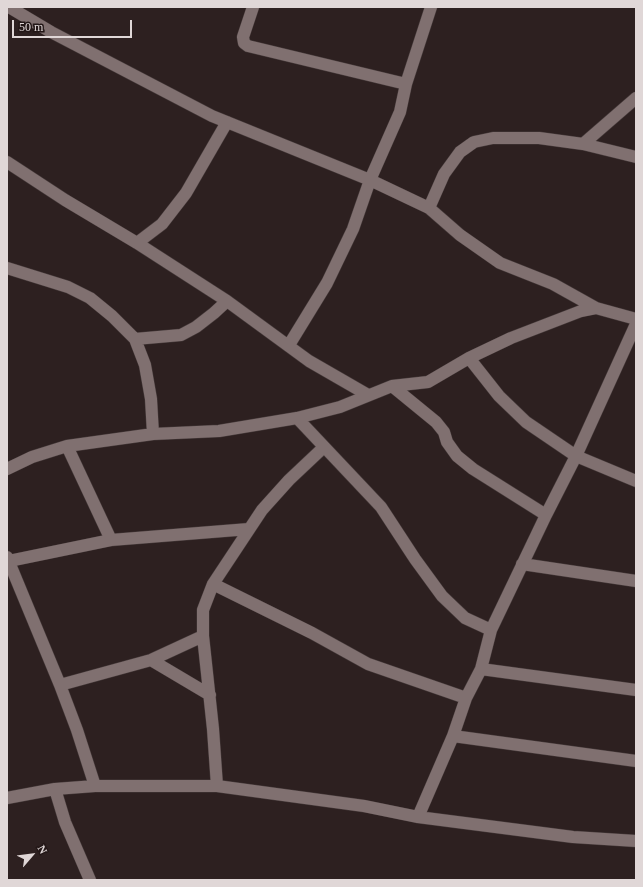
<!DOCTYPE html>
<html>
<head>
<meta charset="utf-8">
<style>
	body { margin:0 }
	#map { position:relative; width:643px; height:887px; overflow:hidden; background:#2d2020; font-family:Georgia,serif }
	canvas { display:block }
	.frame { position:absolute; inset:0; border:8px solid #e0d7d7; pointer-events:none }
	.north { position:absolute; left:12px; top:835px; width:40px; height:40px; -webkit-text-stroke:3px #231717; paint-order:stroke; rotate:62deg; font-size:11px; font-weight:700; line-height:16px; text-align:center; color:#e0d7d7 }
	.north::after { content:''; display:block; margin:auto; width:14px; height:18px; background:#e0d7d7; clip-path:polygon(50% 0,100% 100%,50% 72%,0 100%) }
	.scale { position:absolute; left:12px; top:20px; width:120px; height:18px; box-sizing:border-box; border:2px solid #e0d7d7; border-top:0; padding-left:5px; font-size:12px; line-height:14px; white-space:nowrap; color:#e0d7d7; -webkit-text-stroke:3px #231717; paint-order:stroke }
</style>
</head>
<body>
<div id="map">
<canvas width="643" height="887"></canvas>
<div class="frame"></div>
<div class="north">N</div>
<div class="scale">50 m</div>
</div>
<script>
const context = document.querySelector('canvas').getContext('2d');
context.lineJoin = 'round';
const poly = rows => new Path2D(rows.map(r => 'M' + r).join(''));
function strokePath(path, color, width, dash) { context.strokeStyle = color; context.lineWidth = width; context.lineCap = dash ? 'butt' : 'round'; context.setLineDash(dash || []); context.stroke(path); }
const street = poly([
	[9,7,51,32,212,116,370,180,429,208,460,235,500,263,553,284,596,308,636,319],
	[253,7,243,37,244,43,248,46,406,84],
	[583,144,636,98],
	[7,162,65,200,137,243,227,301,309,361,368,395],
	[429,208,444,174,460,152,474,142,493,138,539,138,583,144,636,157],
	[137,243,162,224,186,193,227,122],
	[7,268,68,287,90,298,112,316,135,339,145,365,151,399,153,434],
	[135,339,181,335,196,327,214,313,227,301],
	[289,345,327,283,353,229,370,180,400,112,406,84,431,7],
	[469,358,499,396,526,422,576,456,636,481],
	[392,386,436,422,444,432,447,442,457,456,473,469,546,515],
	[297,418,381,507,415,559,442,596,465,618,491,630],
	[67,446,111,540],
	[7,469,32,457,67,446,153,434,219,431,297,418,340,407,392,386,428,382,469,358,511,338,581,311,596,308],
	[7,557,60,685,77,730,95,786],
	[9,561,111,540,249,529],
	[522,564,636,581],
	[213,584,312,633,368,664,466,698],
	[151,660,210,695],
	[481,669,636,690],
	[60,685,151,660,203,636],
	[453,736,636,761],
	[217,786,213,729,203,636,203,610,213,584,262,510,289,480,324,447],
	[55,789,65,822,90,880],
	[7,798,55,789,95,786,217,786,364,806,418,817,573,837,636,841],
	[418,817,453,736,466,698,481,669,491,630,546,515,576,456,636,324]
]);
strokePath(street, '#463b3b', 13);
strokePath(street, '#807070', 12);
</script>
</body>
</html>
